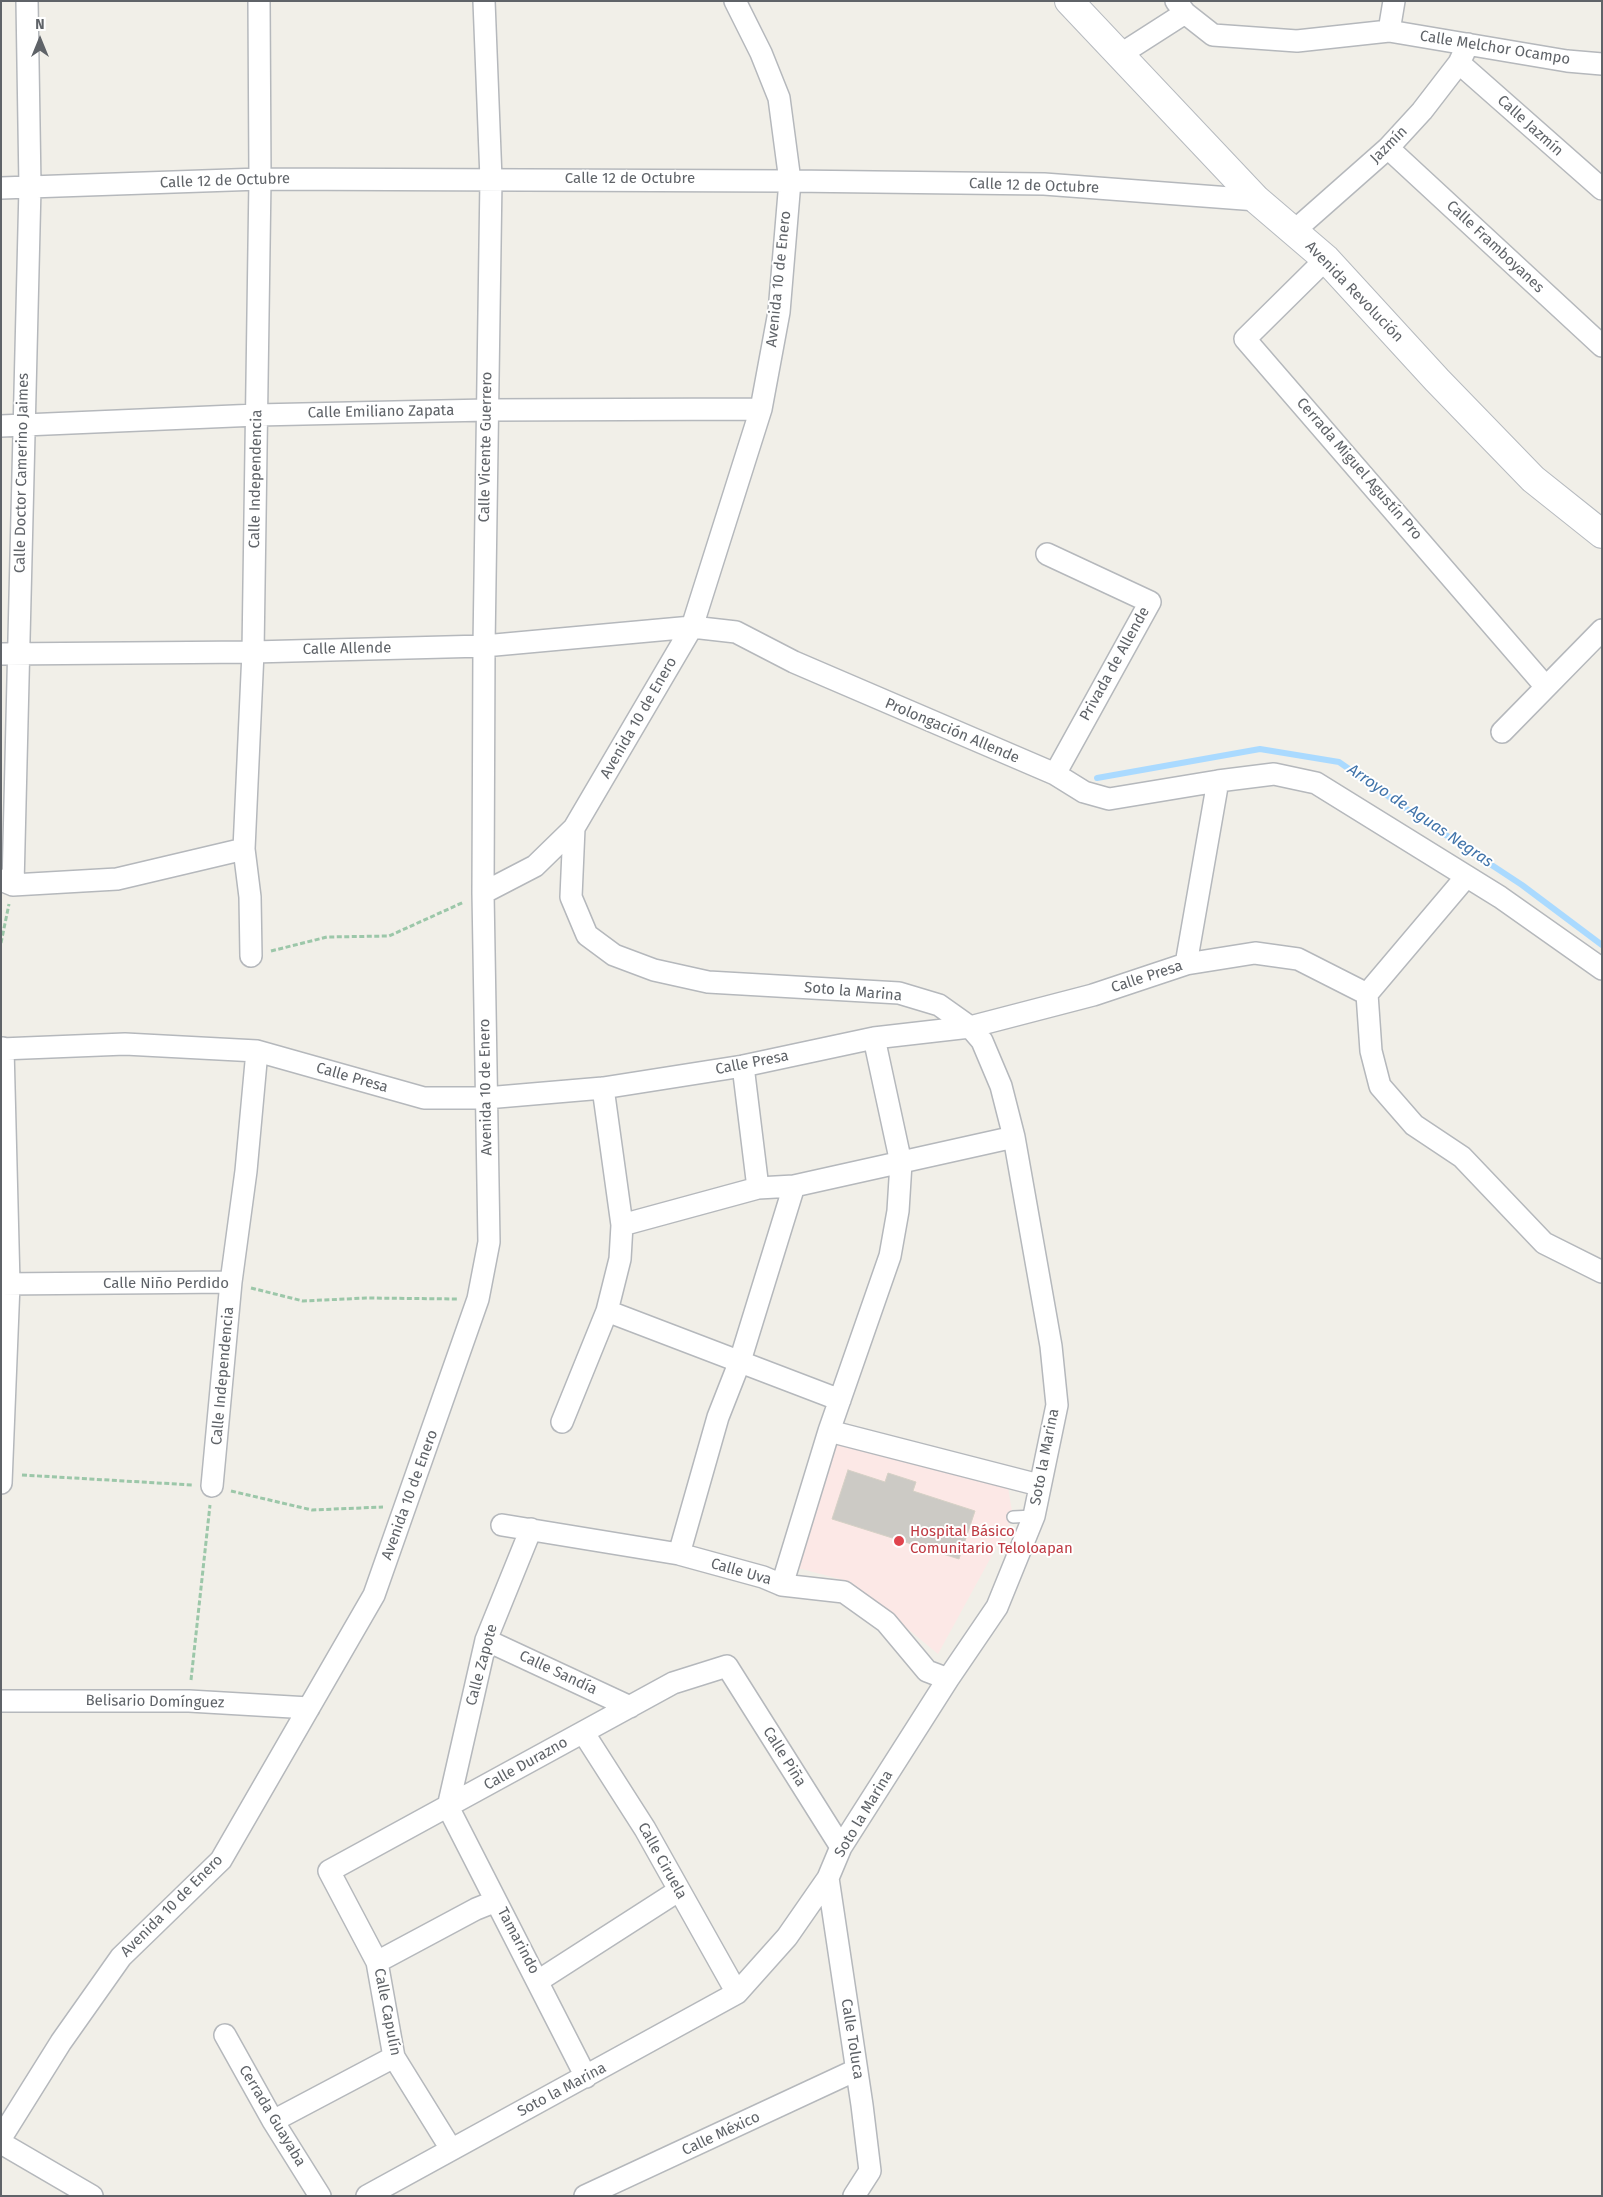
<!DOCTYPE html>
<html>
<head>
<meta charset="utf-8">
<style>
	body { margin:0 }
	#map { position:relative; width:1603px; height:2197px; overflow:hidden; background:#f1efe8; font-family:"Fira Sans",sans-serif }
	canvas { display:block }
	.frame { position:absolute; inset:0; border:2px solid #5f6368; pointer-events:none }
	.north { position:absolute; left:15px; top:15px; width:50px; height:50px; -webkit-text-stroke:4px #fff; paint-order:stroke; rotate:0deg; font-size:14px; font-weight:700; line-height:20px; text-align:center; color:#5f6368 }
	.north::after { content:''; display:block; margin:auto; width:18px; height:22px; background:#5f6368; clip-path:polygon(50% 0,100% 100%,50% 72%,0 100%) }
</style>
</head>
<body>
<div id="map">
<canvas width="1603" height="2197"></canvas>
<div class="frame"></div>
<div class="north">N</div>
</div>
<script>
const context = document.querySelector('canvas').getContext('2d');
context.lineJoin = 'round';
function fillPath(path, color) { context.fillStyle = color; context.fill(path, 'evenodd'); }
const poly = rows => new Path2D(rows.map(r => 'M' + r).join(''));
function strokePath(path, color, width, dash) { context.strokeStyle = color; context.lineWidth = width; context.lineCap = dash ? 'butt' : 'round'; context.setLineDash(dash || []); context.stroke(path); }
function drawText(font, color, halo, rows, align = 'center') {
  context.font = font + ' "Fira Sans",sans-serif'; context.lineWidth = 4; context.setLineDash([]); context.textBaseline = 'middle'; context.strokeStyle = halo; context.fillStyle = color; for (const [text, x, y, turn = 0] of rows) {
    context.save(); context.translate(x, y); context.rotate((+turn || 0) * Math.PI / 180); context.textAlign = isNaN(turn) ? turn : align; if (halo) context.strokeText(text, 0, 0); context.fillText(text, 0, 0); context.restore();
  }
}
fillPath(poly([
	[838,1434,1007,1482,1013,1517,938,1654,851,1582,790,1566]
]), '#fce8e6');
strokePath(poly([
	[1097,778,1260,749,1339,762,1411,812,1522,885,1602,945]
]), '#aadaff', 6);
const building = poly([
	[848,1470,885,1482,888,1473,916,1482,913,1491,975,1511,959,1559,832,1519,848,1470]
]);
fillPath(building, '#cccac5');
strokePath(building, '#d6d1c6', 1);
const lane = poly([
	[1013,1517,1034,1516]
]);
const street = poly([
	[1176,1,1185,13,1213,35,1297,41,1389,31,1567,61,1602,64],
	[1389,31,1394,1],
	[1121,54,1185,13],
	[1459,63,1602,189],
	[1388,148,1602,346],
	[1,188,260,179,790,181,1044,184,1257,200],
	[1294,231,1388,148,1422,111,1459,63,1468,44],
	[1326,259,1245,339,1546,687],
	[1,426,257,415,487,410,761,409],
	[1047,554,1150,602,1055,774],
	[1,654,253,652,484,646,692,627,736,632,794,662,1055,774,1084,792,1109,799,1218,781,1274,774,1316,783,1500,897,1602,969],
	[1502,732,1602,630],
	[1,880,13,885,117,879,244,849],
	[13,885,30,187,27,1],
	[483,893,535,866,574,828,692,627,761,409,779,312,790,181,779,98,761,53,735,1],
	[251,956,250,897,244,849,253,652,260,179,259,1],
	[1186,964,1218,781],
	[1367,994,1466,877],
	[1,1049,125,1044,257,1051,424,1098,486,1098,603,1088,743,1066,874,1038,970,1027,1093,995,1186,964,1255,953,1298,959,1367,994,1371,1051,1380,1086,1414,1125,1462,1157,1544,1243,1602,1272],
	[743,1066,758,1188],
	[622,1225,758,1188,794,1186,1014,1137],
	[1,1284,231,1282],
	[607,1311,840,1400],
	[562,1422,607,1311,620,1259,622,1225,603,1088],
	[829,1431,1039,1485],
	[1,1483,9,1284,3,1048],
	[212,1486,231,1282,246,1171,257,1051],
	[502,1525,679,1554,763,1577,782,1585,844,1592,886,1622,927,1671,948,1679],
	[531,1529,486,1640,448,1807,586,2077],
	[679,1554,718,1417,740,1361,794,1186],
	[782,1585,829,1431,890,1256,898,1211,901,1163,874,1038],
	[486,1640,630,1707],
	[1,1701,189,1701,309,1708],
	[583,1732,645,1829,737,1993],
	[828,1878,862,2105,870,2171,854,2196],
	[377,1962,476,1909,496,1901],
	[538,1981,678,1891],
	[225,2035,273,2121,320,2196],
	[273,2121,394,2057],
	[1,2138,61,2042,121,1957,221,1860,374,1595,478,1299,489,1242,483,893,484,646,491,179,484,1],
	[1,2143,92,2196],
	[451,2149,394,2057,377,1962,329,1871,673,1683,727,1666,841,1847],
	[367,2196,737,1993,787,1937,828,1878,841,1847,948,1679,997,1607,1034,1516,1057,1405,1051,1346,1014,1137,1001,1086,982,1041,970,1027,939,1005,899,993,708,982,654,970,614,955,587,935,571,897,574,828],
	[585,2196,856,2070]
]);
const secondary = poly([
	[1069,1,1257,200,1326,259,1437,380,1533,479,1602,534]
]);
strokePath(lane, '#b5b8bc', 14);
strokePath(street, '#b5b8bc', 24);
strokePath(secondary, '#b6babf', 30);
strokePath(poly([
	[1,943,9,904],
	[271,951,327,937,389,936,464,902],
	[251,1288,303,1301,366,1298,458,1299],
	[22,1475,193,1485],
	[231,1491,312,1510,383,1507],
	[191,1680,210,1505]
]), '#9cc7a9', 3, [5, 2.5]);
strokePath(lane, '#fff', 11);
strokePath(street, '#fff', 21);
strokePath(secondary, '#fff', 28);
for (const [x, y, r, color] of [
	[899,1541,6,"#e0444e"]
]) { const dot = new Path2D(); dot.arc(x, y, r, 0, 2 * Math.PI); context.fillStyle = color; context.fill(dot); strokePath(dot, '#fff', 2); }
drawText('15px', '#5f6368', '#fff', [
	["Calle Melchor Ocampo",1495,48,9],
	["Calle Jazmín",1530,126,42],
	["Jazmín",1389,145,-45],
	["Calle 12 de Octubre",630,179],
	["Calle 12 de Octubre",225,181,-2],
	["Calle 12 de Octubre",1034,186,2],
	["Calle Framboyanes",1495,247,43],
	["Avenida 10 de Enero",779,279,-84],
	["Avenida Revolución",1354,292,46],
	["Calle Emiliano Zapata",381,412,-1],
	["Calle Vicente Guerrero",486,447,-89],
	["Cerrada Miguel Agustín Pro",1359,469,49],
	["Calle Doctor Camerino Jaimes",22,473,-89],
	["Calle Independencia",256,479,-89],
	["Calle Allende",347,649,-1],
	["Privada de Allende",1115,664,-61],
	["Avenida 10 de Enero",639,718,-60],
	["Prolongación Allende",952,731,23],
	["Calle Presa",1147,977,-18],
	["Soto la Marina",853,992,5],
	["Calle Presa",752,1063,-11],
	["Calle Presa",352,1078,16],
	["Avenida 10 de Enero",486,1087,-91],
	["Calle Niño Perdido",166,1284],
	["Calle Independencia",223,1376,-85],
	["Soto la Marina",1045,1457,-79],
	["Avenida 10 de Enero",410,1495,-70],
	["Calle Uva",741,1572,16],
	["Calle Zapote",482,1665,-75],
	["Calle Sandía",558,1673,25],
	["Belisario Domínguez",155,1702,1],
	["Calle Piña",784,1757,58],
	["Calle Durazno",526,1764,-29],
	["Soto la Marina",864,1814,-59],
	["Calle Ciruela",662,1861,61],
	["Avenida 10 de Enero",172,1906,-45],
	["Tamarindo",518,1941,62],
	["Calle Capulín",387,2012,79],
	["Calle Toluca",852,2039,81],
	["Soto la Marina",562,2090,-28],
	["Cerrada Guayaba",272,2116,59],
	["Calle México",721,2134,-25]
]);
drawText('15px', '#be3a42', '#fff', [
	["Hospital Básico",910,1532],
	["Comunitario Teloloapan",910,1549]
], 'left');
drawText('italic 16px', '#4174aa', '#fff', [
	["Arroyo de Aguas Negras",1420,816,34]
]);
</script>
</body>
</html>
